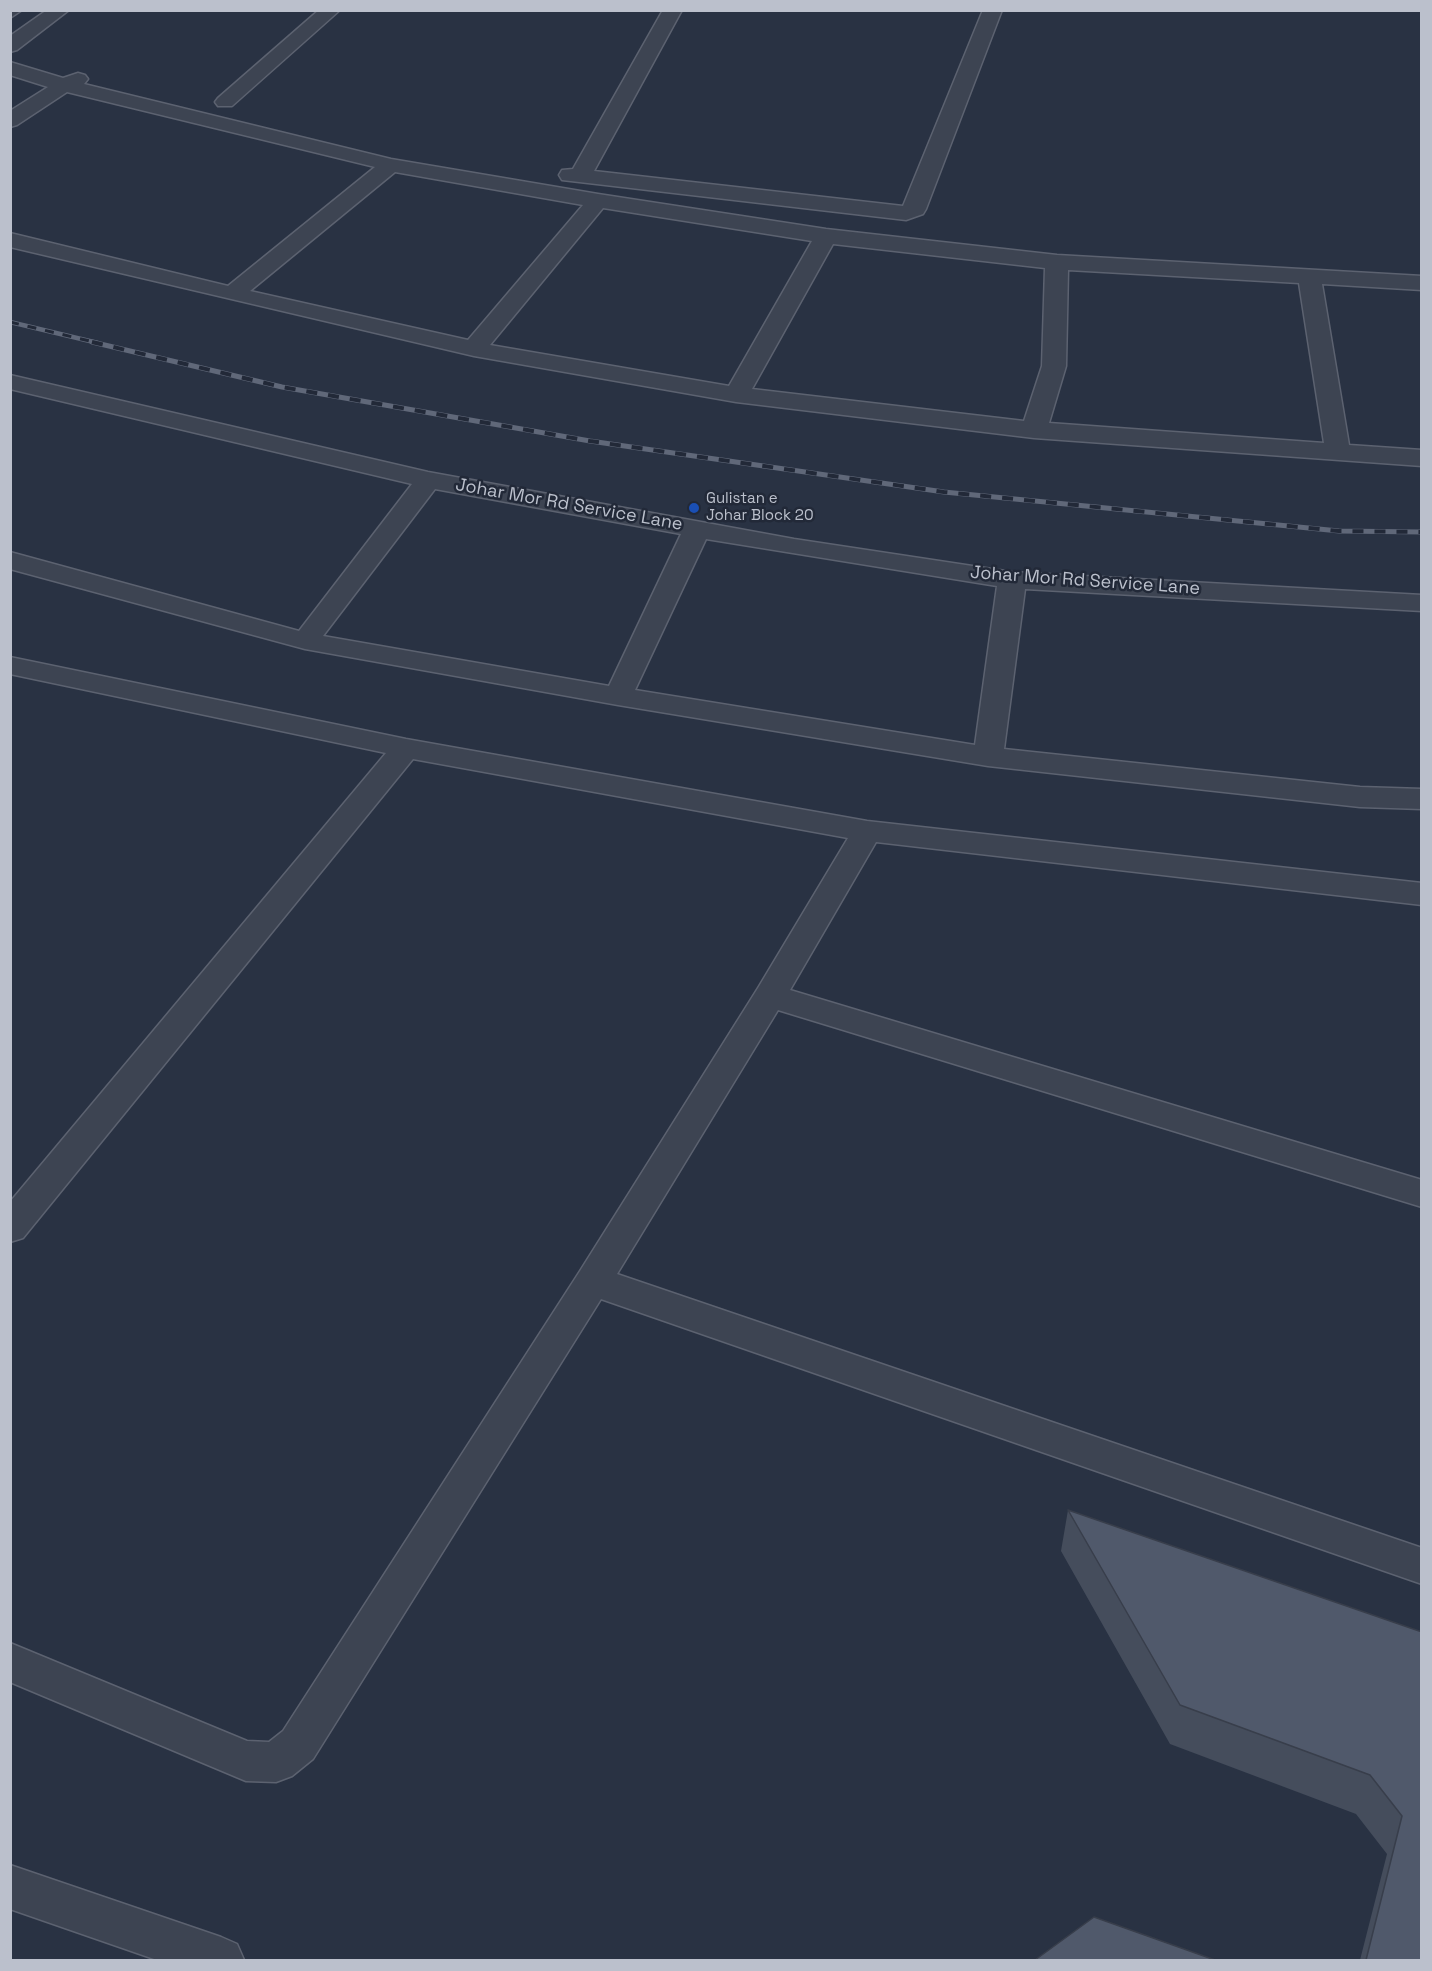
<!DOCTYPE html>
<html>
<head>
<meta charset="utf-8">
<style>
	body { margin:0 }
	#map { position:relative; width:1432px; height:1971px; overflow:hidden; background:#293243; font-family:"Space Grotesk",sans-serif }
	canvas { display:block }
	.frame { position:absolute; inset:0; border:12px solid #bbc0cc; pointer-events:none }
</style>
</head>
<body>
<div id="map">
<canvas width="1432" height="1971"></canvas>
<div class="frame"></div>
</div>
<script>
const context = document.querySelector('canvas').getContext('2d');
context.lineJoin = 'round';
const poly = rows => new Path2D(rows.map(r => 'M' + r).join(''));
function strokePath(path, color, width, dash) { context.strokeStyle = color; context.lineWidth = width; context.lineCap = dash ? 'butt' : 'round'; context.setLineDash(dash || []); context.stroke(path); }
function fillPath(path, color) { context.fillStyle = color; context.fill(path, 'evenodd'); }
function drawText(font, color, halo, rows, align = 'center') {
  context.font = font + ' "Space Grotesk",sans-serif'; context.lineWidth = 5; context.setLineDash([]); context.textBaseline = 'middle'; context.strokeStyle = halo; context.fillStyle = color; for (const [text, x, y, turn = 0] of rows) {
    context.save(); context.translate(x, y); context.rotate((+turn || 0) * Math.PI / 180); context.textAlign = isNaN(turn) ? turn : align; if (halo) context.strokeText(text, 0, 0); context.fillText(text, 0, 0); context.restore();
  }
}
const minor = poly([
	[10,10,22,10,10,18,10,10],
	[47,10,69,10,17,50,10,52,10,36,47,10],
	[319,10,340,10,232,106,218,106,215,102,218,98,319,10],
	[663,10,682,10,594,171,903,206,983,10,1002,10,926,209,923,214,906,220,562,180,559,175,562,170,573,169,663,10],
	[10,62,63,78,78,73,85,75,88,79,84,84,391,159,598,194,826,229,1057,255,1422,276,1422,290,1322,284,1349,445,1422,450,1422,466,1034,438,736,402,474,356,10,247,10,233,228,286,375,167,67,92,17,125,10,127,10,111,48,87,10,75,10,62],
	[395,172,583,205,468,340,250,291,395,172],
	[603,208,812,241,729,386,490,345,603,208],
	[833,244,1045,268,1042,366,1024,421,752,389,833,244],
	[1068,270,1299,283,1324,443,1049,423,1066,366,1068,270],
	[10,375,428,472,794,539,1012,572,1422,595,1422,611,1025,589,1004,749,1360,787,1422,789,1422,809,1360,807,988,766,618,705,305,649,10,569,10,552,299,631,412,484,10,389,10,375],
	[435,489,681,534,609,686,323,636,435,489],
	[706,539,997,586,975,745,635,690,706,539],
	[10,657,406,739,867,821,1422,883,1422,905,876,842,790,990,1422,1180,1422,1207,778,1010,617,1274,1422,1548,1422,1584,601,1299,313,1759,292,1776,276,1782,246,1781,10,1682,10,1643,247,1741,269,1742,283,1731,580,1271,758,988,848,838,413,759,23,1238,10,1242,10,1202,386,753,10,674,10,657],
	[10,1865,221,1937,237,1944,244,1960,157,1960,10,1909,10,1865]
]);
strokePath(minor, '#5c6270', 3);
fillPath(minor, '#3d4452');
const railFar1 = poly([
	[10,322,98,343]
]);
const rail = poly([
	[92,342,282,387,590,441,944,492,1339,531,1422,532]
]);
strokePath(railFar1, '#606879', 4.5);
strokePath(rail, '#606879', 5);
strokePath(railFar1, '#222938', 3, [9]);
strokePath(rail, '#222938', 4, [11]);
fillPath(poly([
	[1068,1510,1422,1632,1422,1960,1360,1960,1387,1854,1356,1814,1170,1744,1061,1551]
]), '#454d5c');
const building = poly([
	[1068,1510,1422,1632,1422,1960,1366,1960,1402,1816,1370,1775,1180,1705,1068,1510],
	[1094,1917,1215,1960,1035,1960,1094,1917]
]);
fillPath(building, '#50596b');
strokePath(building, '#383e4b', 1.5);
for (const [x, y, r, color] of [
	[694,508,6,"#1a4fb4"]
]) { const dot = new Path2D(); dot.arc(x, y, r, 0, 2 * Math.PI); context.fillStyle = color; context.fill(dot); strokePath(dot, '#222938', 2); }
drawText('15px', '#bbc0cc', '#222938', [
	["Gulistan e",706,499],
	["Johar Block 20",706,516]
], 'left');
drawText('18px', '#bbc0cc', '#222938', [
	["Johar Mor Rd Service Lane",569,505,10],
	["Johar Mor Rd Service Lane",1085,581,4]
]);
</script>
</body>
</html>
